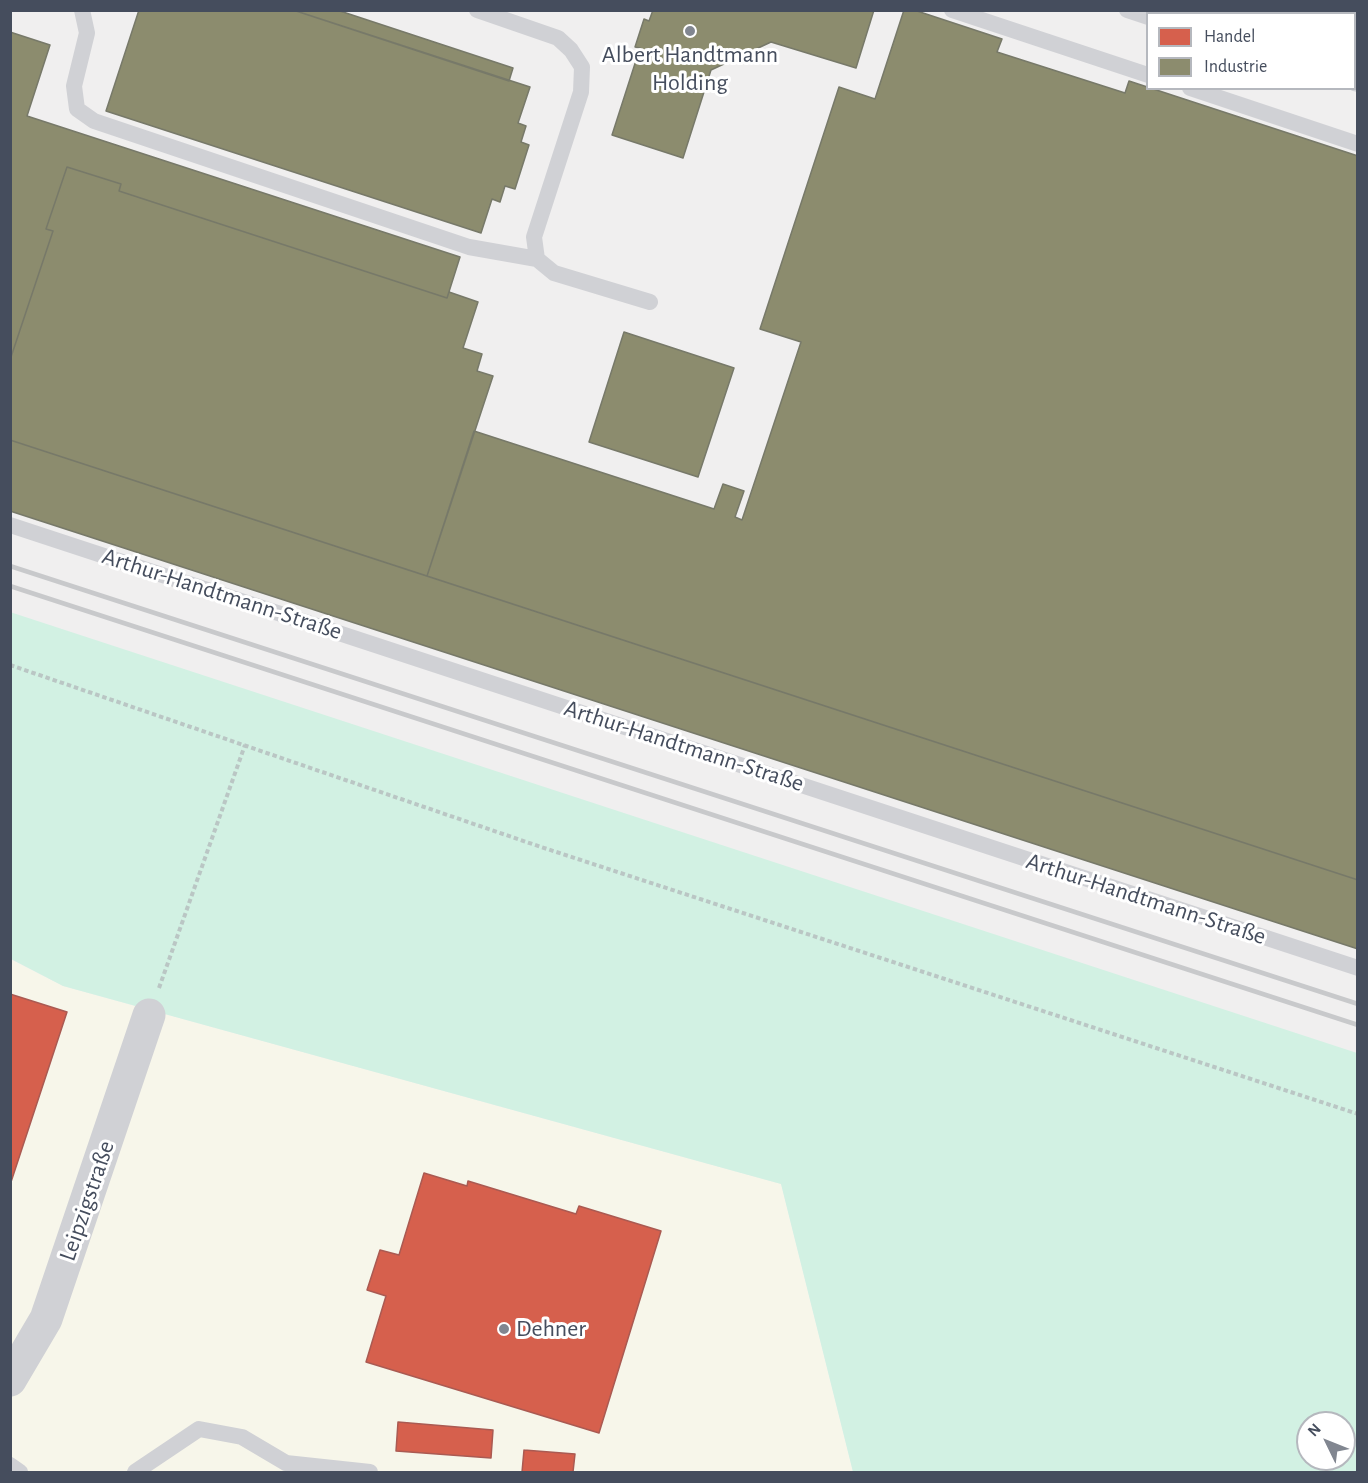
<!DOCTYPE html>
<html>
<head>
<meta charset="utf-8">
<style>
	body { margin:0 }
	#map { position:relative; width:1368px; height:1483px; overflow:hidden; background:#f0efef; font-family:"Alegreya Sans",sans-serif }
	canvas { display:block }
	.frame { position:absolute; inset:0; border:12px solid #454d5d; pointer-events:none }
	.legend { position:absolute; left:1146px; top:12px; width:210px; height:78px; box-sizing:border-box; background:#fff; border:2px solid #b5b8be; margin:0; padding:8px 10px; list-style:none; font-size:18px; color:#454d5d }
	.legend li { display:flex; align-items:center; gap:12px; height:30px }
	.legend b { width:30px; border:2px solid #b5b8be }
	.north { position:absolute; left:1296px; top:1411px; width:60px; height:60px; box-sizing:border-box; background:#fff; border:2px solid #b5b8be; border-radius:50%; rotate:313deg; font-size:16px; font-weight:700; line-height:24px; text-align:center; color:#454d5d }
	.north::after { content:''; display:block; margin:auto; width:21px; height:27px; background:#818690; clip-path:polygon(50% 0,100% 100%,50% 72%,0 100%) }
</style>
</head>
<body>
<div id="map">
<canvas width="1368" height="1483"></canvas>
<div class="frame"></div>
<ul class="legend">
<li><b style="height:16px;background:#d6604d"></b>Handel</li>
<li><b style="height:16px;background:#8c8c6e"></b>Industrie</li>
</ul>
<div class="north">N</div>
</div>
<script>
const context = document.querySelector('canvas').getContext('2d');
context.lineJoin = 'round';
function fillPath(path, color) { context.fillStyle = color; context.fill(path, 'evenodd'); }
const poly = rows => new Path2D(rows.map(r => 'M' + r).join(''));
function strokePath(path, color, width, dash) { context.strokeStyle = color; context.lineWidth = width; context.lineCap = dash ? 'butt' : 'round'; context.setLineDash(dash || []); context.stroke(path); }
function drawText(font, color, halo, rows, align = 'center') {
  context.font = font + ' "Alegreya Sans",sans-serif'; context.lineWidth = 6; context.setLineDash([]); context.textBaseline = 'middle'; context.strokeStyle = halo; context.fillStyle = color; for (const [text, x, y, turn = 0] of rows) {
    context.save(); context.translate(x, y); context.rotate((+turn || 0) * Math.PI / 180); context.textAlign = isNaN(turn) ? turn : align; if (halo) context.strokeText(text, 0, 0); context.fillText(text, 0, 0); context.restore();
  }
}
fillPath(poly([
	[10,959,63,986,781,1184,853,1472,11,1472]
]), '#f7f6ea');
fillPath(poly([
	[10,612,1357,1053,1357,1472,853,1472,781,1184,63,986,11,959],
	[1308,1423,1344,1423,1344,1459,1308,1459]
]), '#d2f1e3');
const shops = poly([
	[10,994,67,1012,10,1185,10,994],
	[424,1173,467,1186,468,1181,576,1214,579,1206,661,1231,599,1433,366,1362,386,1296,367,1290,380,1250,399,1255,424,1173],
	[398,1422,493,1430,491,1458,396,1451,398,1422],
	[524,1450,575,1454,573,1472,522,1472,524,1450]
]);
fillPath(shops, '#d6604d');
strokePath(shops, '#aa5a52', 1.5);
const industry = poly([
	[139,10,293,10,530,87,518,123,526,126,521,142,529,145,515,189,505,186,500,202,492,199,481,233,106,111,139,10],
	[293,10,337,10,513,68,509,81,293,10],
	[653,10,874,10,856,68,771,42,711,70,683,158,612,135,640,48,635,47,644,19,649,21,653,10],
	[904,10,914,10,1002,39,997,52,1125,93,1129,81,1358,156,1358,880,427,576,474,431,714,509,723,484,744,491,735,517,742,520,801,342,760,329,839,87,875,99,904,10],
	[1210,10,1358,10,1358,58,1354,57,1354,14,1219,14,1210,10],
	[10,32,50,45,27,116,460,257,447,298,119,191,121,184,67,167,46,229,53,231,10,360,10,32],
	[67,167,121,184,119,191,447,298,449,292,478,302,463,348,482,354,477,371,493,376,427,576,10,440,10,360,53,231,46,229,67,167],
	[624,332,734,368,698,477,589,442,624,332],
	[10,440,1358,880,1358,949,10,511,10,440]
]);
fillPath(industry, '#8c8c6e');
strokePath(industry, '#777969', 1.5);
strokePath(poly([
	[10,665,541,847,1358,1114],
	[159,988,245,745]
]), '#bac6c4', 4, [4.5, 3]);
strokePath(poly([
	[82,10,87,33,74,86,77,109,94,121,469,247,537,259],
	[477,10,558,38,571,50,582,67,581,92,534,237,537,259,554,273,650,302],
	[952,10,1148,75],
	[1127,10,1148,17],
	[1354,83,1358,84],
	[1190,88,1358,144],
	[10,525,1358,968],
	[10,1465,20,1472],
	[135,1472,199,1429,242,1437,286,1463,370,1472]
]), '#d0d1d5', 16);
strokePath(poly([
	[10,1380,46,1319,149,1015]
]), '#d0d1d5', 33);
strokePath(poly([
	[10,566,1358,1004],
	[10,586,1358,1025]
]), '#c8c9cb', 4.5);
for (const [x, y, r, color] of [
	[690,31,6,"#818690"],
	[504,1329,6,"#818690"]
]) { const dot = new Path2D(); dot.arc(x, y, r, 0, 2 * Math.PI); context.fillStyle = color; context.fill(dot); strokePath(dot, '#fff', 2); }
drawText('24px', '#454d5d', '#fff', [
	["Albert Handtmann",690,55],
	["Holding",690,83],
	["Dehner",516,1329,"left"]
]);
drawText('24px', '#454d5d', '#fff', [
	["Arthur-Handtmann-Straße",222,594,18],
	["Arthur-Handtmann-Straße",684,746,18],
	["Arthur-Handtmann-Straße",1146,899,18],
	["Leipzigstraße",87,1201,-71]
]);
</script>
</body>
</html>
